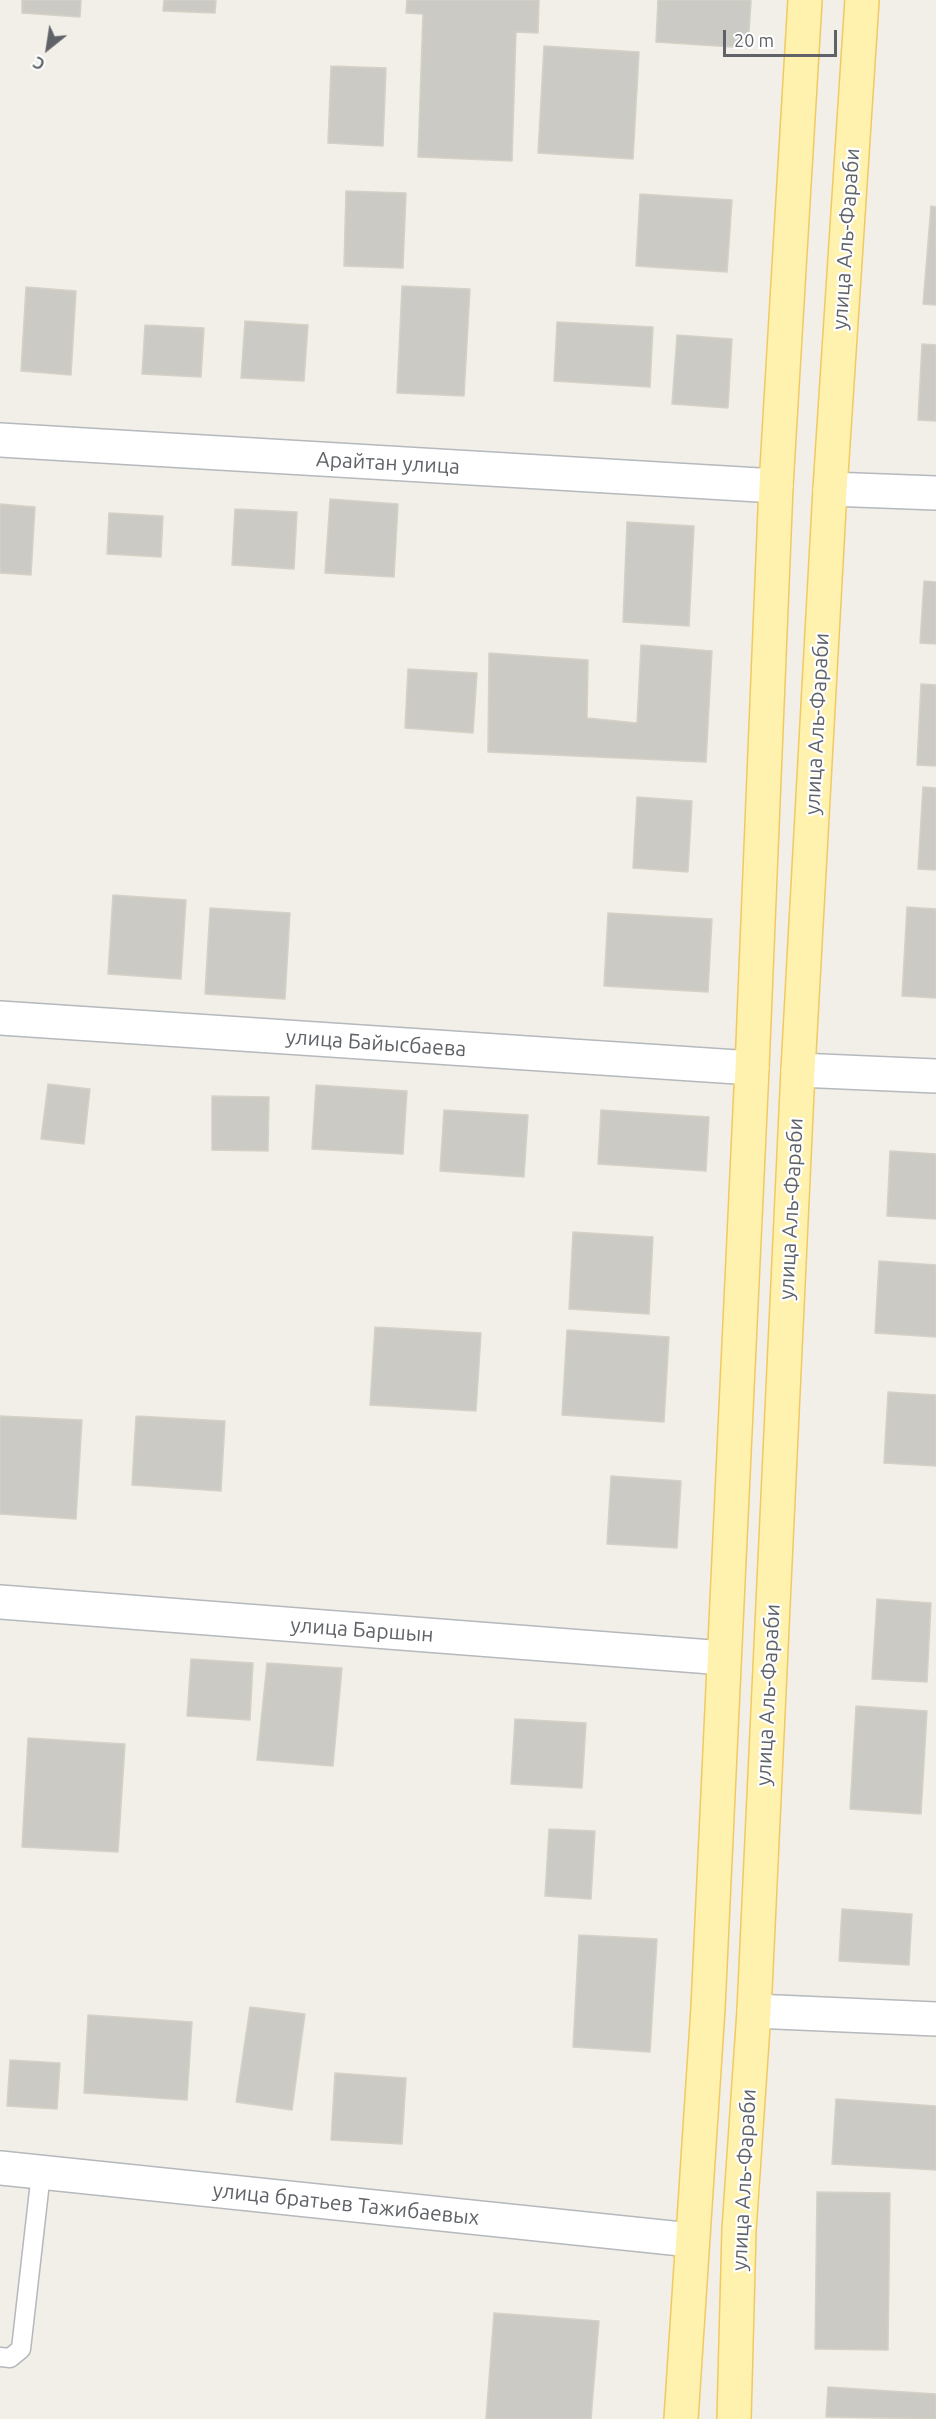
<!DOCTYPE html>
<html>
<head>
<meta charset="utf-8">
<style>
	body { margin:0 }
	#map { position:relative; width:936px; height:2419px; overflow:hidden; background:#f1efe8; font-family:Ubuntu,sans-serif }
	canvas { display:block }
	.north { position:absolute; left:18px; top:18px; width:60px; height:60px; -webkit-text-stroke:4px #fff; paint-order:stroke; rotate:210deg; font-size:16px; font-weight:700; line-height:24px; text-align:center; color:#5f6368 }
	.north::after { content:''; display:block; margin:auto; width:21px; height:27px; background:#5f6368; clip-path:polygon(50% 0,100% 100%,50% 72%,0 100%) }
	.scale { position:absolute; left:723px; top:30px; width:114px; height:27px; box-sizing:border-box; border:3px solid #5f6368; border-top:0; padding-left:8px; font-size:18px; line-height:21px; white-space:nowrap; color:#5f6368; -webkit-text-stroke:4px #fff; paint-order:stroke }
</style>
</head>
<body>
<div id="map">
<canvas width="936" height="2419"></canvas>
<div class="north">С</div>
<div class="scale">20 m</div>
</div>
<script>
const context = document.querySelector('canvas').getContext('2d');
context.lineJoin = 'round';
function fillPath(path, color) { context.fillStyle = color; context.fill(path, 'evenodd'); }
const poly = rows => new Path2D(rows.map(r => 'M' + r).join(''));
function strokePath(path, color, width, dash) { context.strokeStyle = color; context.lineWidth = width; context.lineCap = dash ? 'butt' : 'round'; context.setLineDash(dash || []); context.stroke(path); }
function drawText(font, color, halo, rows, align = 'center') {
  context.font = font + ' Ubuntu,sans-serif'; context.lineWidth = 4.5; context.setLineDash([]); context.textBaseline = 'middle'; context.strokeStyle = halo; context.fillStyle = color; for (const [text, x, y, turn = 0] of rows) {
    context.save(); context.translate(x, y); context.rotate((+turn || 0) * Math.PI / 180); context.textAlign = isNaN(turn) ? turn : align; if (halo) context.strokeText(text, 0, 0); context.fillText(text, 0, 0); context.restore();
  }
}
const building = poly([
	[22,0,81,0,80,17,22,13,22,0],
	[164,0,216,0,215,13,163,11,164,0],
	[407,0,539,0,538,33,516,32,512,161,418,157,423,14,406,13,407,0],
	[658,0,751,0,748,48,656,42,658,0],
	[544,46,639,52,633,159,538,153,544,46],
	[331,66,386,68,383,146,328,143,331,66],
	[346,191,406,193,403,268,344,266,346,191],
	[640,194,732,200,727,272,636,266,640,194],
	[931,206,936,207,936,305,923,304,931,206],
	[402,286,470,289,464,396,397,393,402,286],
	[26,287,76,291,71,375,21,371,26,287],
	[245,321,308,325,304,381,241,378,245,321],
	[557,322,653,327,650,387,554,381,557,322],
	[145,325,204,328,201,377,142,374,145,325],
	[677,335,732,339,728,408,672,404,677,335],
	[922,344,936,345,936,421,918,420,922,344],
	[330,499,398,504,394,577,325,573,330,499],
	[0,504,35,507,31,575,0,573,0,504],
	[235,509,297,512,294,569,232,565,235,509],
	[109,513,163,516,161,557,107,554,109,513],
	[627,522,694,526,689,626,623,622,627,522],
	[924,581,936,582,936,644,920,643,924,581],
	[641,645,712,651,706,762,488,752,489,653,588,660,587,718,637,723,641,645],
	[408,669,477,673,473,733,405,728,408,669],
	[921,684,936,685,936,766,917,765,921,684],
	[923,787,936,788,936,870,918,869,923,787],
	[637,797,692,801,688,872,633,868,637,797],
	[113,895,186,900,181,979,108,974,113,895],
	[907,907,936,909,936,998,902,996,907,907],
	[210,908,290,913,285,999,205,994,210,908],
	[608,913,712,919,708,992,604,986,608,913],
	[48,1084,90,1089,84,1144,41,1139,48,1084],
	[316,1085,407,1091,403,1154,312,1149,316,1085],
	[212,1096,269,1097,268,1151,212,1150,212,1096],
	[444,1110,528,1115,524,1177,440,1171,444,1110],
	[601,1110,709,1117,706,1171,598,1164,601,1110],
	[890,1151,936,1154,936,1219,887,1216,890,1151],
	[573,1232,653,1237,649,1314,569,1309,573,1232],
	[879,1261,936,1265,936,1337,875,1333,879,1261],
	[375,1327,481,1333,476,1411,370,1405,375,1327],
	[567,1330,669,1337,664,1422,562,1415,567,1330],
	[888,1392,936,1395,936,1466,884,1463,888,1392],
	[0,1416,82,1420,76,1519,0,1514,0,1416],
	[136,1416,225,1421,221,1491,132,1485,136,1416],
	[611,1476,681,1481,677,1548,607,1544,611,1476],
	[877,1599,931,1603,927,1682,872,1679,877,1599],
	[191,1659,253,1663,250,1720,187,1716,191,1659],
	[267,1663,342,1668,333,1766,257,1760,267,1663],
	[856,1706,927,1711,921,1814,850,1809,856,1706],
	[515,1719,586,1723,582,1788,511,1784,515,1719],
	[28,1738,125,1744,118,1852,22,1847,28,1738],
	[549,1829,595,1831,591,1899,545,1896,549,1829],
	[842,1909,912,1914,909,1965,839,1961,842,1909],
	[579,1935,657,1939,650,2052,573,2047,579,1935],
	[250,2007,305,2014,292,2110,236,2102,250,2007],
	[88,2015,192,2022,187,2100,84,2093,88,2015],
	[10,2060,60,2063,57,2109,7,2106,10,2060],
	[335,2073,406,2078,402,2144,331,2140,335,2073],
	[836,2099,936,2106,936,2170,832,2164,836,2099],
	[817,2192,890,2193,888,2350,815,2349,817,2192],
	[494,2313,599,2321,591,2419,486,2419,494,2313],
	[828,2387,936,2394,936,2419,826,2417,828,2387]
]);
fillPath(building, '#cccac5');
strokePath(building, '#d6d1c6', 1.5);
const service = poly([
	[0,2357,10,2358,21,2349,41,2173]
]);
const minor = poly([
	[0,440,776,486],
	[830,489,936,493],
	[0,1018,752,1068],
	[798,1070,936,1076],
	[0,1602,724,1658],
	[754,2011,936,2019],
	[0,2168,691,2240]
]);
const primary = poly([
	[681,2419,708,2008,752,1068,776,486,805,0],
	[734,2419,739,2230,754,2011,798,1070,830,489,862,0]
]);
strokePath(service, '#b5b8bc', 21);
strokePath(minor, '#b5b8bc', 36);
strokePath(primary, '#f2c960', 36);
strokePath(service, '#fff', 18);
strokePath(minor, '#fff', 33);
strokePath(primary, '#fff2af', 33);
drawText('21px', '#5f6368', '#fff', [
	["улица Аль-Фараби",846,239,-86],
	["Арайтан улица",388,463,3],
	["улица Аль-Фараби",817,724,-87],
	["улица Байысбаева",376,1043,4],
	["улица Аль-Фараби",791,1209,-87],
	["улица Баршын",362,1630,4],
	["улица Аль-Фараби",768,1695,-87],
	["улица Аль-Фараби",744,2180,-87],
	["улица братьев Тажибаевых",346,2204,6]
]);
</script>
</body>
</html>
